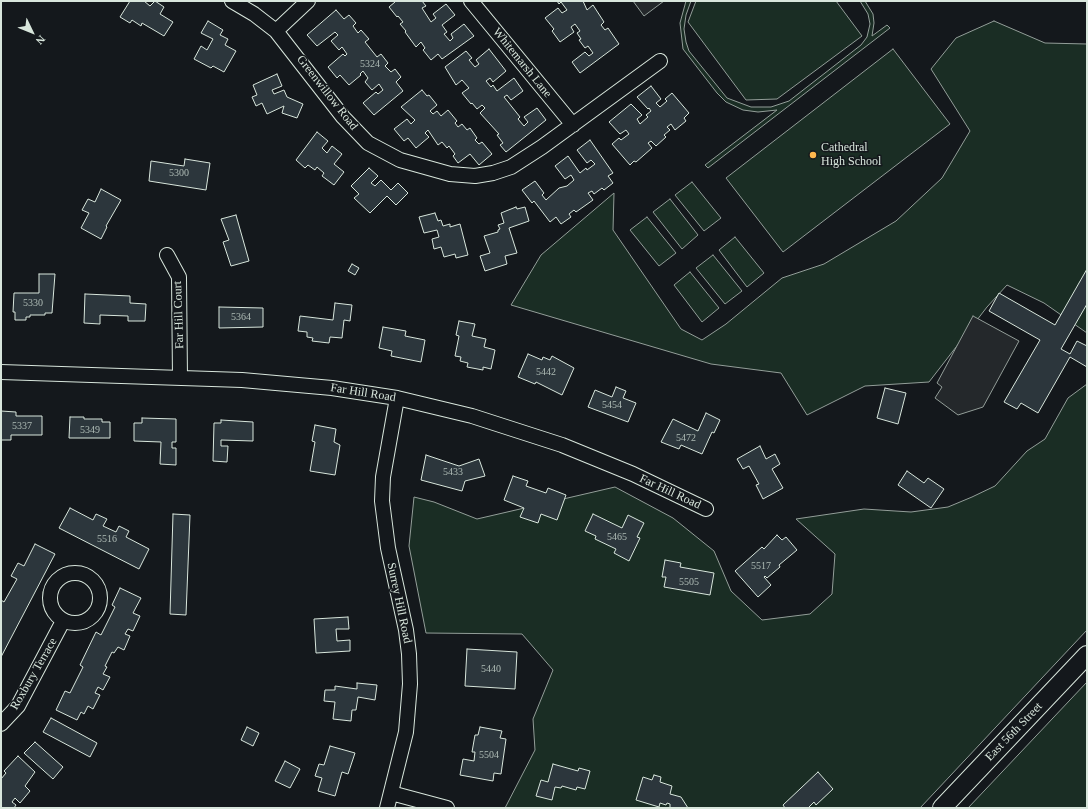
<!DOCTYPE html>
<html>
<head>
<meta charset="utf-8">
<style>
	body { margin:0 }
	#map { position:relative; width:1088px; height:809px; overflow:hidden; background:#14181c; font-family:Georgia,serif }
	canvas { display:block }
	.frame { position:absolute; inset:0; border:2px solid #d8e6dc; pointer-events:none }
	.north { position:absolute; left:12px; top:12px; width:40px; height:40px; -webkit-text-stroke:3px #14181c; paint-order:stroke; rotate:133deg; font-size:11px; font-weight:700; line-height:16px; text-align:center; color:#d8e6dc }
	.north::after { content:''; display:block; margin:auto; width:14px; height:18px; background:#d8e6dc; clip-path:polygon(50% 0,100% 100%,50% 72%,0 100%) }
</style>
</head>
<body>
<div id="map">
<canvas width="1088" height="809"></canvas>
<div class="frame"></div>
<div class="north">N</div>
</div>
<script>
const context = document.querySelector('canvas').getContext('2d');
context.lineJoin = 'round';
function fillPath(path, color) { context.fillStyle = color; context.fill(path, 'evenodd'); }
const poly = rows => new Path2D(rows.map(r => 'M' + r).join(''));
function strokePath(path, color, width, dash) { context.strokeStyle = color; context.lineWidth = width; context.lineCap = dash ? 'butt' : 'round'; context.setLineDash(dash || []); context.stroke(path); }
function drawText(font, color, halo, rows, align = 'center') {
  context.font = font + ' Georgia,serif'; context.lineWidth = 3; context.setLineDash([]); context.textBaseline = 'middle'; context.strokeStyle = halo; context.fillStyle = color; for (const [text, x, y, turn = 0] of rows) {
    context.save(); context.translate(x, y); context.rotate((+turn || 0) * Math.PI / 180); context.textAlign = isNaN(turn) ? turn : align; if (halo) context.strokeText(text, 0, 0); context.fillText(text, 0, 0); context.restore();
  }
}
const green = poly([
	[686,1,691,1,686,15,684,29,686,42,689,51,727,98,751,107,771,107,789,101,861,45,867,37,870,24,868,14,860,1,865,1,873,14,874,23,872,36,887,25,890,28,708,168,705,165,777,110,758,112,743,110,726,102,717,93,683,49,680,23,686,1],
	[696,1,836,1,862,36,777,99,746,100,688,22,696,1],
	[994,21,1045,43,1087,44,1087,333,1044,303,1007,285,987,307,929,382,865,386,807,415,781,373,711,364,511,305,541,255,614,193,613,230,681,329,702,340,726,324,782,278,824,264,896,221,942,178,970,131,931,69,956,38,994,21],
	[893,49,950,124,783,252,726,178,893,49],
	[692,182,721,218,704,231,675,195,692,182],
	[670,199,698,235,682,249,653,212,670,199],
	[647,217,676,253,659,266,630,230,647,217],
	[735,237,764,273,747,287,719,250,735,237],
	[713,255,742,291,725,304,696,268,713,255],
	[690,272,719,308,702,322,674,285,690,272],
	[1087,384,1087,630,920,808,505,808,535,750,533,719,553,670,522,634,426,633,409,546,414,497,434,502,477,519,615,487,673,518,714,551,731,591,762,620,810,614,832,594,835,554,796,519,864,509,911,512,948,507,972,497,995,486,1027,451,1045,439,1068,398,1087,384],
	[1087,682,1087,808,968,808,1087,682]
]);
fillPath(green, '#1a2d24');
strokePath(green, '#939e99', 1);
const parking = poly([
	[633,1,664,1,644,16,633,1],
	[973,316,1019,341,983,407,958,415,935,398,942,387,937,383,973,316]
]);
fillPath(parking, '#24282b');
strokePath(parking, '#939e99', 1);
const building = poly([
	[130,1,144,1,150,6,155,1,164,7,160,14,173,22,164,36,142,23,141,26,132,20,130,23,120,17,130,1],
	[394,1,422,1,426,6,422,8,431,22,436,18,433,14,446,4,455,15,442,25,447,32,444,34,450,41,453,38,451,34,464,24,474,36,442,59,438,54,431,60,423,50,425,48,421,42,416,47,405,32,406,31,400,24,403,22,398,16,397,17,389,7,395,2,394,1],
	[557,1,583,1,587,10,593,5,604,22,601,25,605,30,608,28,619,44,580,73,572,62,585,52,589,56,593,53,588,46,585,48,579,40,581,39,577,33,580,31,575,24,571,27,574,32,560,42,552,31,554,29,545,18,558,8,562,13,567,10,561,2,559,4,557,1],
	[336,10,344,19,349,15,356,23,353,26,358,33,361,30,369,39,365,42,377,57,381,54,388,63,385,66,391,72,395,69,401,77,396,82,403,91,374,115,363,103,376,92,378,94,383,90,379,84,372,90,365,82,368,78,363,71,360,74,361,75,349,85,340,75,337,78,328,67,343,54,345,56,347,54,342,47,339,50,331,41,338,35,335,32,317,46,307,35,336,10],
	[208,21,223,30,220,35,228,39,225,45,236,51,224,72,213,66,211,68,194,59,201,46,207,50,213,39,201,33,208,21],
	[489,49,506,71,493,82,490,78,486,81,491,87,493,85,497,91,514,78,523,91,511,100,507,95,504,97,520,117,518,119,524,126,528,122,524,117,537,108,546,120,506,152,500,145,503,143,497,135,499,134,480,113,485,108,482,105,477,109,472,103,471,104,462,93,469,88,462,80,456,85,445,67,466,51,472,58,469,60,475,67,479,64,476,60,489,49],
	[277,74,282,86,272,90,274,94,284,90,287,97,303,104,297,118,282,113,284,106,267,114,262,103,256,106,252,97,257,95,253,85,277,74],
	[651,86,661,99,656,103,660,107,667,101,665,99,672,93,689,113,684,118,686,121,675,130,671,124,667,127,670,130,664,135,666,137,656,146,651,141,648,143,652,148,636,162,634,161,630,165,612,144,619,138,621,140,629,134,626,130,620,134,609,122,631,104,642,115,637,119,640,124,648,117,646,115,651,111,649,108,648,109,637,97,651,86],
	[422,90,427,96,429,95,437,105,430,111,433,114,437,111,441,116,448,110,457,121,455,123,458,127,462,124,467,130,470,128,477,138,475,140,479,144,482,142,492,154,479,165,470,154,458,163,453,156,455,154,449,146,447,148,442,142,438,145,428,130,425,133,429,137,416,148,408,138,404,141,394,129,407,119,411,124,415,120,401,107,422,90],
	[317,132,328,141,322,148,327,153,332,146,342,154,334,164,344,172,334,185,322,176,324,173,317,167,315,170,308,165,305,168,296,160,317,132],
	[590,140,613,173,608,176,613,183,604,190,602,188,594,194,592,191,588,193,593,200,576,212,574,210,569,214,571,217,561,224,556,217,550,222,534,201,532,203,522,190,535,181,544,193,542,195,546,200,559,188,567,186,574,180,571,175,565,179,555,166,568,156,580,173,586,168,587,170,595,164,591,160,587,163,577,150,590,140],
	[185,159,210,163,206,190,149,181,151,161,184,166,185,159],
	[369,168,378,176,371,183,375,186,381,180,391,190,398,183,408,193,396,205,387,196,370,213,354,198,359,194,351,186,369,168],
	[101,189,121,200,106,226,107,227,101,239,81,228,89,213,82,210,88,199,95,202,101,189],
	[516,207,517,209,525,207,529,221,509,228,517,253,505,256,507,264,485,271,480,256,490,253,484,236,498,232,498,230,500,229,498,225,504,223,501,213,516,207],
	[435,213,438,221,441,220,443,226,450,224,450,227,460,224,468,255,456,258,455,254,444,257,441,247,434,249,432,239,439,237,437,230,424,233,419,217,435,213],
	[236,215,249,261,231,266,223,242,229,240,221,219,236,215],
	[352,264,359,268,355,275,348,271,352,264],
	[1087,269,1087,304,1061,349,1070,354,1077,341,1087,346,1087,367,1070,357,1038,413,1021,403,1017,409,1004,402,1040,340,989,311,999,293,1055,325,1087,269],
	[39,274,55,274,52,313,45,313,45,315,30,315,30,317,26,317,26,320,15,320,15,312,13,312,14,293,39,293,39,274],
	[85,294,130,296,130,303,146,304,145,321,128,321,128,316,100,315,100,324,84,323,85,294],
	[335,303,352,305,350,321,344,320,342,338,330,337,329,343,312,341,313,338,307,337,307,332,298,331,300,316,333,320,335,303],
	[219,307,263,308,263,327,219,328,219,307],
	[459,321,475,324,472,336,486,339,484,347,495,350,491,369,483,367,483,370,467,367,468,363,460,361,461,357,455,356,459,336,456,335,459,321],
	[383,327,406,331,405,336,425,340,421,362,391,356,392,351,379,348,383,327],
	[528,354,542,360,543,357,550,360,552,356,574,368,562,395,536,382,535,384,518,377,528,354],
	[616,387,626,391,623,398,636,403,628,422,588,407,595,390,612,397,616,387],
	[885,388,906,393,898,424,877,418,885,388],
	[1,411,16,412,16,416,42,416,42,435,11,435,11,440,1,440,1,411],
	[706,413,720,420,714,433,712,432,702,454,681,445,679,449,661,442,673,419,698,431,706,413],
	[70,417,84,417,84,419,102,419,102,422,110,422,110,438,69,438,70,417],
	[142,418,176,419,176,442,172,442,172,448,176,448,176,465,160,464,161,442,134,441,134,423,142,423,142,418],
	[221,420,253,422,253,441,221,440,221,446,228,446,227,462,213,461,214,423,221,423,221,420],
	[315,425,336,429,334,442,340,445,335,475,310,471,315,442,312,441,315,425],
	[760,446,766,459,775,454,780,464,772,469,783,488,763,499,756,485,759,484,749,466,743,469,737,459,760,446],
	[426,455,459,466,479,459,485,476,465,481,462,491,421,480,426,455],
	[907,471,924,483,928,478,944,489,931,508,898,485,907,471],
	[513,476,528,481,526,486,546,493,548,488,566,495,557,520,541,514,538,523,520,517,524,508,504,500,513,476],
	[70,508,93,520,96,514,107,519,103,526,116,532,119,526,129,531,126,537,149,549,139,569,59,528,70,508],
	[173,514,190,515,186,615,170,614,173,514],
	[593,514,622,528,628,515,644,523,637,537,640,538,629,561,614,553,616,549,595,539,596,536,585,531,593,514],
	[777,535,782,540,786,537,797,550,779,565,780,567,767,578,765,576,764,577,771,585,758,597,735,571,762,547,764,549,777,535],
	[35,544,55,554,1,657,1,600,4,602,17,579,11,576,18,563,24,566,35,544],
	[665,560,681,563,680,567,714,573,710,595,664,587,666,577,662,577,665,560],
	[120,588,141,598,133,613,140,616,133,631,128,629,125,634,130,636,124,650,118,647,114,653,112,652,105,666,107,667,103,674,110,677,103,690,98,687,95,693,100,695,93,709,88,706,84,714,81,712,77,720,56,710,65,691,70,693,83,667,80,665,96,632,101,635,115,607,112,605,120,588],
	[348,617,349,629,336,629,337,641,350,640,350,651,316,653,314,619,348,617],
	[467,649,517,652,515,689,465,686,467,649],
	[357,683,377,685,375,700,358,697,356,710,352,710,351,721,333,719,335,702,324,701,325,690,335,690,335,686,357,689,357,683],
	[51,718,97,743,90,757,43,732,51,718],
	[247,727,259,733,253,746,241,740,247,727],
	[480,727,502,731,500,738,506,739,501,774,494,773,493,781,460,775,463,759,474,761,475,752,472,752,475,735,478,735,480,727],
	[35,742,63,767,53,779,24,753,35,742],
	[330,746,355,753,348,774,342,772,335,796,318,791,322,778,315,776,319,764,324,765,330,746],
	[18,756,35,772,25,786,30,791,20,803,15,798,12,802,16,805,14,808,1,808,1,779,6,773,4,771,18,756],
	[285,761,300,769,290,788,275,781,285,761],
	[553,764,578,771,579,768,590,771,585,789,577,787,576,790,562,786,561,788,555,787,552,800,536,796,541,780,548,782,553,764],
	[818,772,833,789,816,805,814,802,808,808,785,808,783,805,818,772],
	[654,775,661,777,660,782,672,786,670,794,681,797,688,808,670,808,670,804,667,803,666,805,660,803,659,807,636,800,643,777,652,780,654,775]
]);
fillPath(building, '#2c363c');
strokePath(building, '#d8e6dc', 1);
const minor = poly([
	[232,1,254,14,276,31,343,117,368,143,400,160,450,174,475,176,493,173,511,167,542,147,660,61],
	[471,1,573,125],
	[276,31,308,1],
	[167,255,179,277,180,378],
	[1,372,242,380,332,388,397,398,472,416,562,445,633,474,706,509],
	'50 598a25 25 0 1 1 50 0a25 25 0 1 1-50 0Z',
	[1,724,18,706,63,621],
	[391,793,447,808],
	[387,808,406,732,410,684,409,654,406,630,388,548,382,501,383,477,397,398]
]);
const major = poly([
	[942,808,1087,655]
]);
strokePath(minor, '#d8e6dc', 16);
strokePath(major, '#d8e6dc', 20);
strokePath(minor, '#14181c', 14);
strokePath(major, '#14181c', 18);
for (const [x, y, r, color] of [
	[813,155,4,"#ffb74d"]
]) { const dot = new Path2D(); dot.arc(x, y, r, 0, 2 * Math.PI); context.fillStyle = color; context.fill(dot); strokePath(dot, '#14181c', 1.5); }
drawText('10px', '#adbab4', null, [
	["5324",370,64],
	["5300",179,173],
	["5330",33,303],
	["5364",241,317],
	["5442",546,372],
	["5454",612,405],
	["5337",22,426],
	["5349",90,430],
	["5472",686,438],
	["5433",453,472],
	["5465",617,537],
	["5516",107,539],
	["5517",761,566],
	["5505",689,582],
	["5440",491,669],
	["5504",489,755]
]);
drawText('12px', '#d8e6dc', '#14181c', [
	["Whitemarsh Lane",522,63,51],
	["Greenwillow Road",327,93,52],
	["Far Hill Court",179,315,-92],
	["Far Hill Road",363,393,9],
	["Far Hill Road",670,492,25],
	["Surrey Hill Road",399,603,78],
	["Roxbury Terrace",34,674,-60],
	["East 56th Street",1014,732,-46]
]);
drawText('12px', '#d8e6dc', '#14181c', [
	["Cathedral",821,148],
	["High School",821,162]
], 'left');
</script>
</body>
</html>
